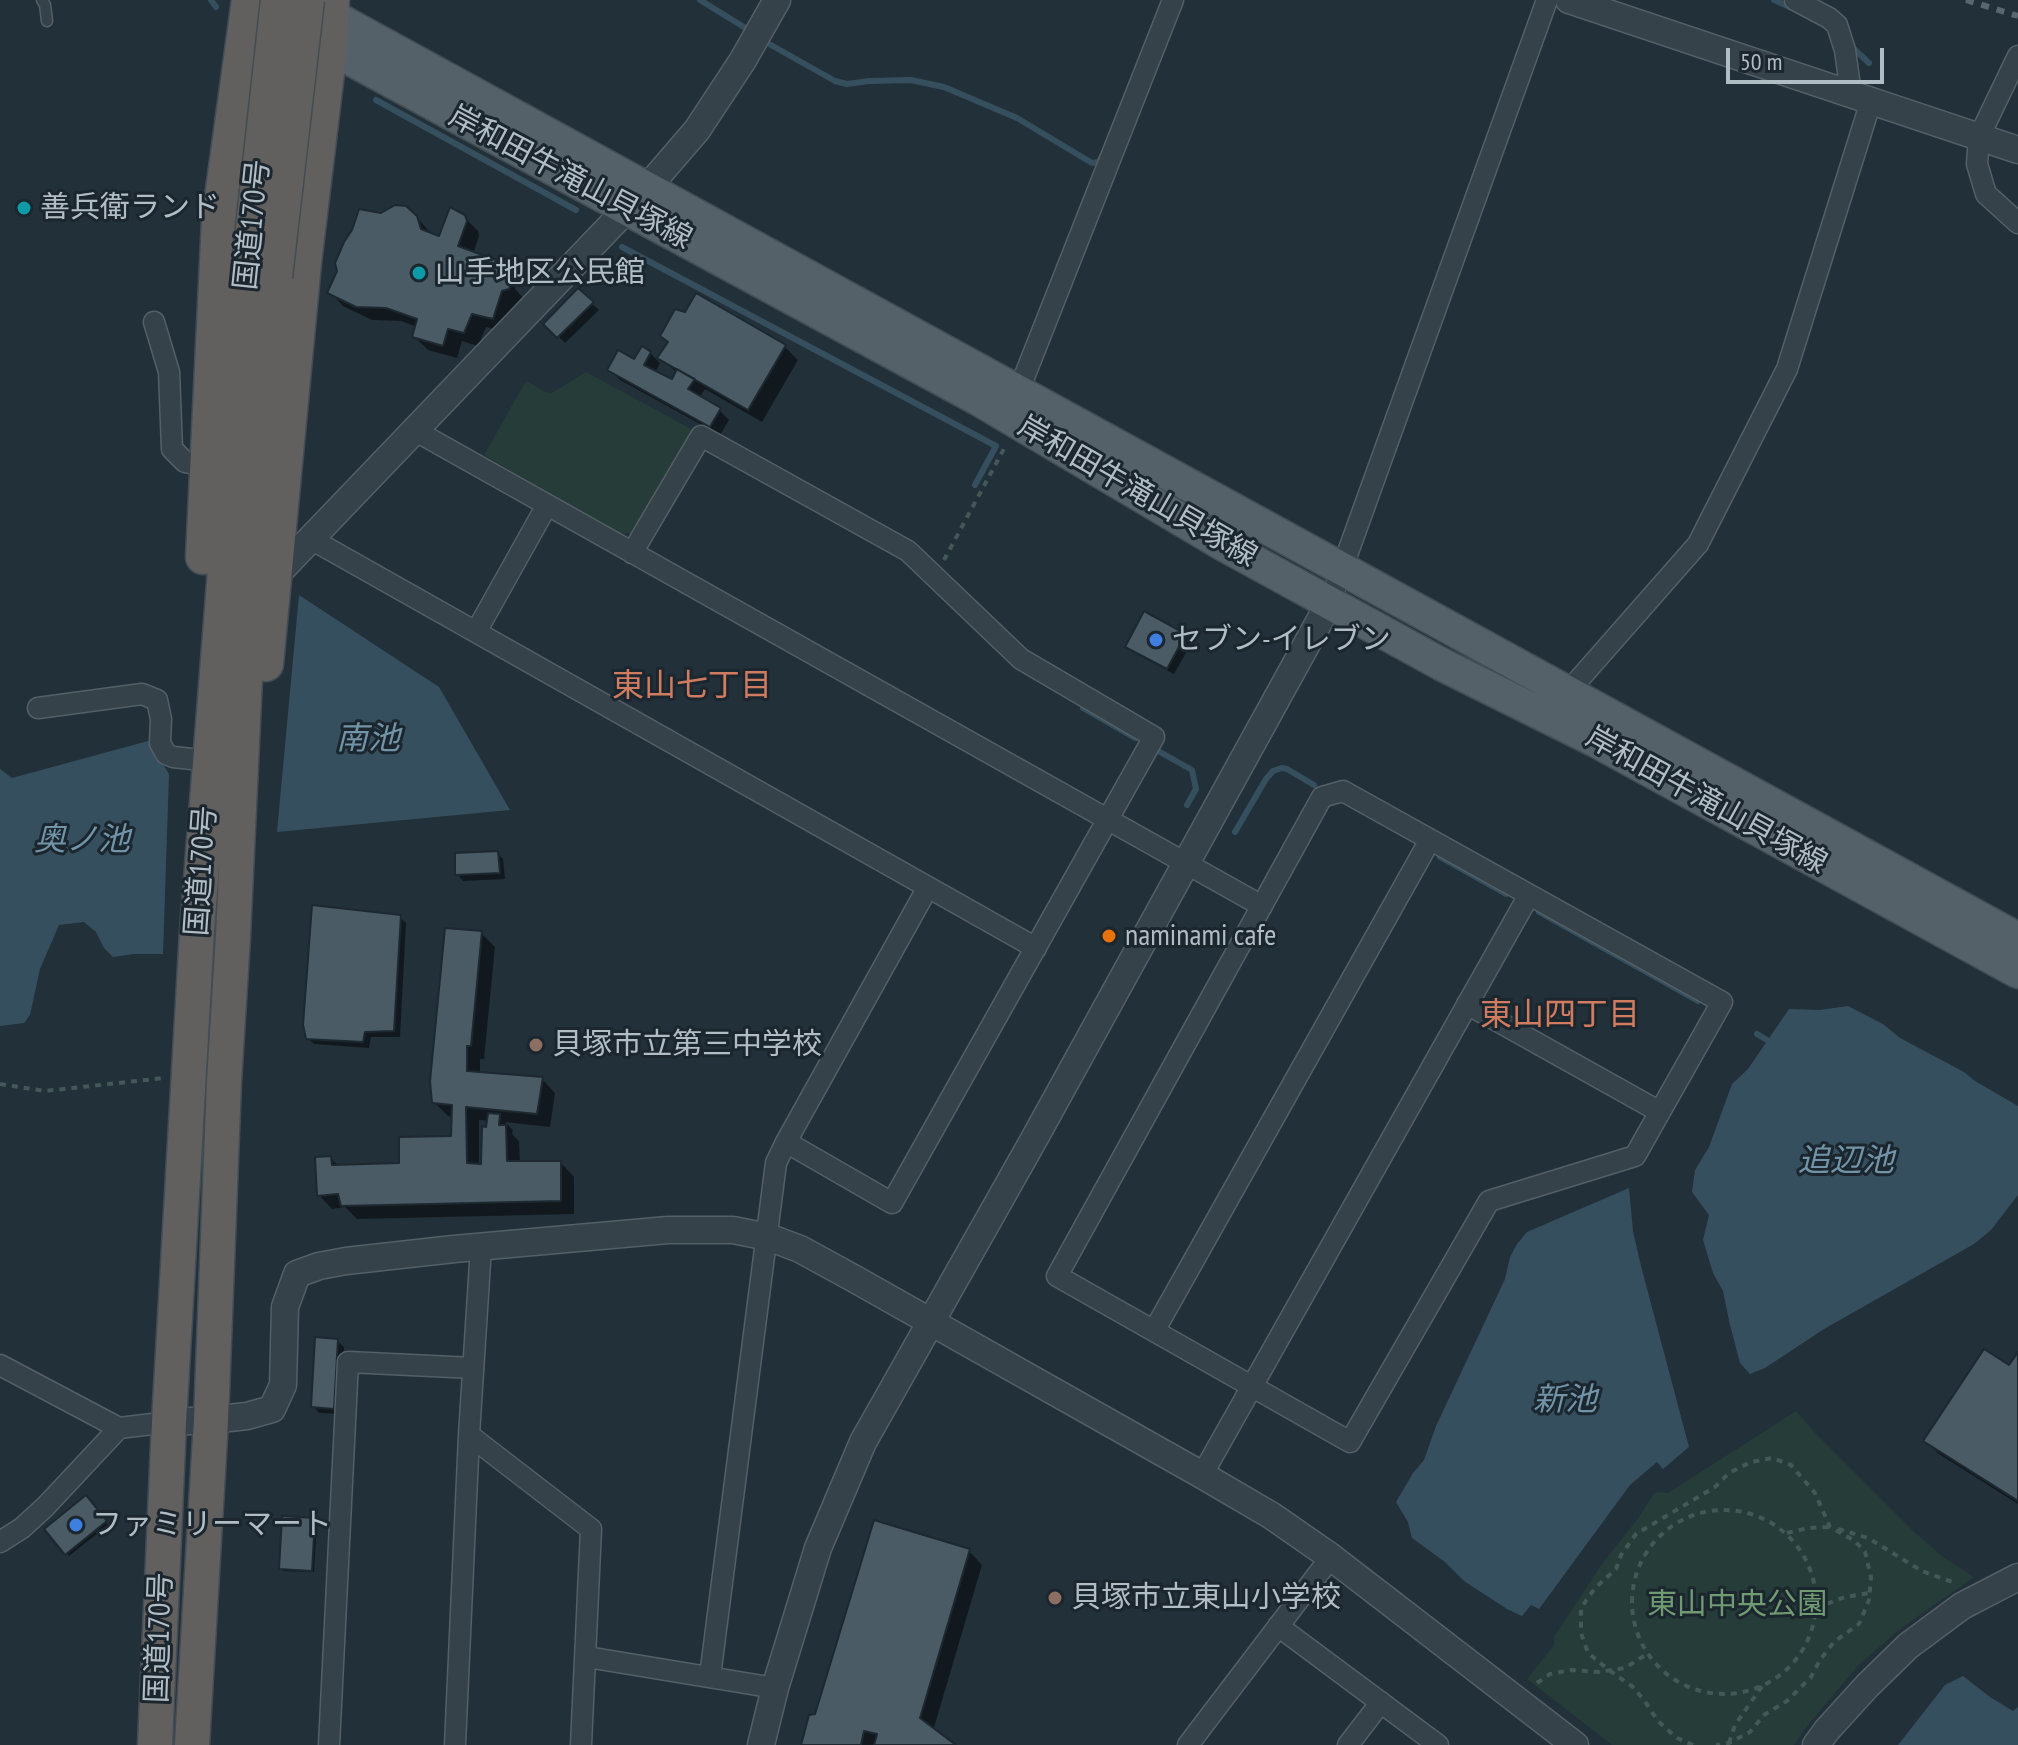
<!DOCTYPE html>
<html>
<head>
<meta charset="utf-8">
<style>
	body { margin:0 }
	#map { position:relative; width:2018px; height:1745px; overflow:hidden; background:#223039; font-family:"PT Sans Narrow",sans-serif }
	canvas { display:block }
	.scale { position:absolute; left:1726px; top:48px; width:158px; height:36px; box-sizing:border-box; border:4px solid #b1bdc5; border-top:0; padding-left:10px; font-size:24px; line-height:28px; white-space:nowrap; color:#b1bdc5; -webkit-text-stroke:6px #1b262e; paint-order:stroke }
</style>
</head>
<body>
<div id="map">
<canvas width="2018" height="1745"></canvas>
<div class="scale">50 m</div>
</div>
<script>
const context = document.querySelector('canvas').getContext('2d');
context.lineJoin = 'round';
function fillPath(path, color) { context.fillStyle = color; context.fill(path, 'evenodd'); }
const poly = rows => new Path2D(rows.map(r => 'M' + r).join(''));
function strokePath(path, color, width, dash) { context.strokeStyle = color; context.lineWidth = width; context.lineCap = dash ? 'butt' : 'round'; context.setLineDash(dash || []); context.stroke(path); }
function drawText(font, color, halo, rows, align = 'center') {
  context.font = font + ' "PT Sans Narrow","Noto Sans JP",sans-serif'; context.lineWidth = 6; context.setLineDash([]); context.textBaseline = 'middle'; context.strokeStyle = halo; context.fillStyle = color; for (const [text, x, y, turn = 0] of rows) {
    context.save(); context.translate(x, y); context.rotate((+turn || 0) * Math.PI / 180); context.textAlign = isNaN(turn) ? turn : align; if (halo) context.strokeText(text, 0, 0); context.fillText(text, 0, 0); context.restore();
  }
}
fillPath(poly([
	[586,372,693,430,632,533,619,534,484,455,526,381,550,394],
	[1796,1411,1817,1435,1912,1530,1943,1557,1974,1577,1900,1629,1860,1664,1807,1726,1794,1745,1612,1745,1527,1679,1554,1645,1554,1637,1601,1565,1636,1521,1655,1492,1668,1493]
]), '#253c39');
fillPath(poly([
	[299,595,439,687,510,810,277,832],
	[148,741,169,774,163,954,134,954,113,957,104,948,96,932,84,922,59,925,40,969,30,1015,24,1023,0,1026,0,769,12,778],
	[1848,1006,1883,1024,1900,1038,1964,1072,1975,1081,2018,1106,2018,1195,1991,1230,1974,1244,1824,1329,1765,1368,1750,1374,1740,1363,1730,1325,1723,1291,1713,1273,1703,1240,1709,1215,1692,1192,1695,1170,1709,1147,1732,1084,1748,1069,1789,1009,1820,1010],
	[1629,1188,1633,1231,1641,1266,1689,1447,1663,1469,1657,1462,1630,1485,1539,1609,1531,1605,1522,1616,1507,1609,1464,1581,1445,1562,1412,1538,1408,1522,1396,1502,1413,1473,1424,1460,1436,1426,1505,1279,1510,1257,1517,1244,1527,1232],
	[1963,1676,1990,1697,2013,1711,2018,1707,2018,1745,1898,1745,1945,1685]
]), '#364f5f');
fillPath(poly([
	[463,216,478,231,479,236,473,254,503,265,517,279,515,289,524,299,522,302,515,304,506,332,486,327,478,346,462,341,457,358,428,350,414,336,417,327,401,321,372,320,343,306,330,292,416,217,430,232,431,235,440,238],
	[578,291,599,310,565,343,546,324],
	[662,336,784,346,798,360,762,422,705,389,699,398,719,410,729,420,720,435,620,380,610,370,634,362,650,353,660,363,655,373,673,381,677,373,660,357,670,344],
	[1185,635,1192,642,1174,674,1134,653,1127,647],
	[497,853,503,859,505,879,463,881,457,874],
	[400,917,406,923,400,1037,371,1037,369,1048,314,1044,307,1038],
	[481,933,495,947,484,1059,480,1059,480,1074,542,1079,555,1093,550,1127,505,1122,513,1130,512,1134,519,1141,520,1163,561,1163,574,1177,574,1214,357,1219,345,1207,332,1209,319,1195,330,1158,340,1167,401,1165,453,1137,453,1117,448,1116,434,1102],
	[479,1120,489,1121,483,1166,479,1166],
	[337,1341,344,1347,339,1414,319,1413,313,1406],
	[2018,1355,2018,1504,1939,1454,1926,1441,2010,1367],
	[86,1498,108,1525,69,1556,47,1529],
	[314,1520,317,1523,314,1572,284,1571,281,1568],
	[969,1551,982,1565,933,1731,953,1745,803,1745,817,1716]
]), '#0007');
strokePath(poly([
	[211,0,216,7],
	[700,0,747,29],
	[1774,0,1792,8],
	[771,45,835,81,847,84,869,81,911,80,944,87,1017,118,1092,163,1099,162,1102,156],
	[1851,46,1869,63],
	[376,100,576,210],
	[622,247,996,446,975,485],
	[1083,708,1135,738],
	[1160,752,1192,770,1196,789,1187,805],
	[1235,832,1266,779,1273,771,1282,768,1287,769,1314,785],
	[1440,857,1506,894],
	[1539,912,1698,1001],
	[1757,1034,1767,1040]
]), '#364f5f', 6);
const building = poly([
	[395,205,406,206,417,216,421,229,439,236,450,207,465,215,467,221,458,246,504,263,502,276,507,278,511,284,509,289,502,291,493,319,472,314,464,333,448,329,443,346,412,337,417,319,386,308,356,307,327,293,337,271,335,263,344,242,352,230,359,209,381,213,395,205],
	[578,288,594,302,557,338,543,324,578,288],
	[696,293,786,345,748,410,657,358,668,342,660,336,675,309,685,312,696,293],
	[642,346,651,352,644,365,672,379,677,369,695,379,688,389,721,408,710,427,607,370,618,350,634,359,642,346],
	[1144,611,1186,634,1167,669,1125,647,1144,611],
	[498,851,500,873,455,875,455,853,498,851],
	[312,905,401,915,394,1031,365,1032,363,1042,306,1039,303,1025,312,905],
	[445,928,482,931,471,1046,467,1046,467,1071,543,1077,537,1114,466,1107,467,1163,481,1164,482,1126,486,1127,488,1113,500,1114,499,1125,506,1125,507,1161,561,1161,561,1201,341,1206,338,1194,317,1196,315,1157,331,1156,332,1165,399,1163,399,1137,451,1136,452,1105,432,1103,430,1081,445,928],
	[315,1337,338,1339,334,1409,311,1407,315,1337],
	[1984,1349,2009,1365,2018,1352,2018,1501,1923,1441,1984,1349],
	[86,1495,107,1521,65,1555,44,1529,86,1495],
	[282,1516,315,1518,312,1571,279,1569,282,1516],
	[874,1520,970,1549,920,1718,956,1745,874,1745,877,1734,864,1731,861,1745,801,1745,809,1715,815,1714,874,1520]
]);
fillPath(building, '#4a5b65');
strokePath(building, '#1d2830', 2);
const service = poly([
	[42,0,45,5,47,21]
]);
const minor = poly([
	[1795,0,1829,18,1837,25,1845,50,1851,94],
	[2018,56,1979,137,1977,164,1986,194,2018,223],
	[154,322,169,372,172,449,185,462,207,465],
	[1019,390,1173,0],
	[414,430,1262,906],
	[311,539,1036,948],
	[632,553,701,436,908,551,1021,659,1154,737,892,1203,786,1142],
	[1330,602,1547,0],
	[476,632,547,505],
	[1567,693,1698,544,1787,369,1871,101],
	[38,708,142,694,157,700,161,719,160,743,166,754,173,757,192,759],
	[1343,791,1722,1002,1635,1156,1489,1201,1350,1442,1057,1276,1322,797,1343,791],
	[1467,1004,1660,1112],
	[1154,1331,1430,840],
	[0,1365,119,1428,169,1422],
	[469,1435,591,1529,581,1745],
	[1202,1475,1529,895],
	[0,1542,22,1528,45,1507,119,1428],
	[1278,1626,1438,1745],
	[587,1657,775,1688],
	[710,1676,776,1163,786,1142,928,887],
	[329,1745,348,1362,473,1368],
	[455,1745,469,1435,481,1247],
	[1188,1745,1331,1557],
	[1348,1745,1381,1702]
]);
const tertiary = poly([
	[1569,0,2018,150],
	[276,575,647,188,697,130,743,60,777,0],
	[169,1422,211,1420,247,1416,272,1409,283,1385,285,1307,297,1274,319,1266,346,1261,454,1249,668,1230,733,1230,768,1237,800,1249,853,1278,1202,1475,1272,1516,1331,1557,1575,1745],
	[761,1745,775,1688,818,1548,863,1442,1033,1141,1330,602],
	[1816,1745,1827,1730,1867,1686,1908,1646,1962,1606,2018,1577]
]);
const primary = poly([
	[312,5,2018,939],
	[310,35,330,48,978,399,1224,545,1441,664,1594,740,2018,972]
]);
const trunk = poly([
	[203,557,219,219,249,0],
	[266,664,304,263,330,48,332,0],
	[155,1745,169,1422,197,931,248,273],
	[192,1745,211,1420,224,1082,233,936,251,550,275,277]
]);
strokePath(service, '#545f67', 13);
strokePath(minor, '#545f67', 23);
strokePath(tertiary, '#545f67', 29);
strokePath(primary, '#424d55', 35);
strokePath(trunk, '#414c54', 37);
strokePath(poly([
	[944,560,1006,445],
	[0,1084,45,1091,164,1078],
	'1632 1602a92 92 0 1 1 184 0a92 92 0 1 1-184 0Z',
	[1838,1529,1868,1538,1922,1571,1955,1583],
	[1787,1533,1808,1528,1829,1527],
	[1816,1608,1845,1597,1869,1593],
	[1537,1683,1550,1674,1571,1670,1598,1672,1625,1668,1647,1654],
	[1729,1743,1735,1725,1763,1685],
	[1693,1745,1677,1738,1658,1721,1644,1700,1633,1687,1609,1670,1588,1653,1581,1633,1581,1608,1595,1588,1616,1569,1621,1555,1636,1534,1715,1487,1729,1473,1751,1462,1772,1458,1791,1465,1815,1493,1830,1527,1855,1541,1865,1552,1871,1577,1869,1600,1859,1624,1834,1642,1820,1660,1811,1677,1787,1701,1764,1715,1750,1732,1729,1743,1716,1745]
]), '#445857', 4, [6, 6]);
strokePath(service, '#364249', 10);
strokePath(minor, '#364249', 20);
strokePath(tertiary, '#364249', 26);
strokePath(primary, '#546169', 32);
strokePath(trunk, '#62605e', 34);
strokePath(poly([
	[1966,0,2018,16]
]), '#586770', 6, [8, 8]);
const trunkBridge = poly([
	[248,273,278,0],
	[275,277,307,0]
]);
strokePath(trunkBridge, '#414c54', 37, []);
strokePath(trunkBridge, '#62605e', 34);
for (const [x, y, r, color] of [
	[24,208,8,"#0f9aa8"],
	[419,273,8,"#0f9aa8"],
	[1156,640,8,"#3f7fe0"],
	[1109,936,8,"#e8710a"],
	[536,1045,8,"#8d6e63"],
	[76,1525,8,"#3f7fe0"],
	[1055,1598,8,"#8d6e63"]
]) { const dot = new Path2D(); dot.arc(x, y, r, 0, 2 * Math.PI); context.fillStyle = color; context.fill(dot); strokePath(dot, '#1b262e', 3); }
drawText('30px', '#b1bdc5', '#1b262e', [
	["岸和田牛滝山貝塚線",570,178,28],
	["国道170号",253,225,-84],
	["岸和田牛滝山貝塚線",1137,492,30],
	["岸和田牛滝山貝塚線",1706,801,29],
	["国道170号",202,871,-86],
	["国道170号",160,1638,-88]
]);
drawText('30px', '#b1bdc5', '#1b262e', [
	["善兵衛ランド",40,208],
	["山手地区公民館",435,273],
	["セブン-イレブン",1172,640],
	["naminami cafe",1125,936],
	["貝塚市立第三中学校",552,1045],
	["ファミリーマート",92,1525],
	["貝塚市立東山小学校",1071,1598]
], 'left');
drawText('30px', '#709a71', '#1b262e', [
	["東山中央公園",1737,1605]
]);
drawText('32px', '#d07c61', '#1b262e', [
	["東山七丁目",692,687],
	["東山四丁目",1560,1016]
]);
drawText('italic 32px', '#7294a8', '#1b262e', [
	["南池",368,740],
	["奥ノ池",82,841],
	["追辺池",1846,1162],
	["新池",1565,1401]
]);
</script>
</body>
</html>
